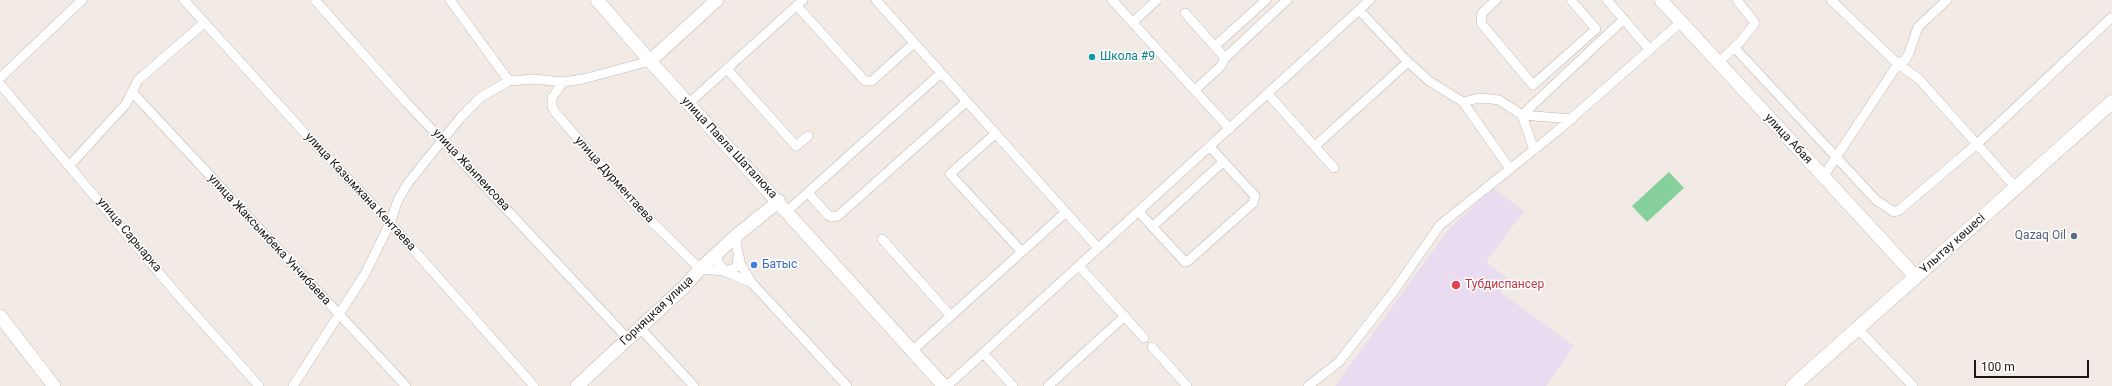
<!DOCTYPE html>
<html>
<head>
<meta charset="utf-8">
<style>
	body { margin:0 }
	#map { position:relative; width:2112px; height:386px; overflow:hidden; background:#f2eae5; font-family:Roboto,sans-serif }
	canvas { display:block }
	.scale { position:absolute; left:1974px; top:360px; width:115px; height:18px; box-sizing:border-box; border:2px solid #1a1715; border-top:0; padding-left:5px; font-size:12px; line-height:14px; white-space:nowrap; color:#1a1715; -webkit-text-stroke:3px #fff; paint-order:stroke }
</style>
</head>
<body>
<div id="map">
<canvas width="2112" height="386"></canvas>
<div class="scale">100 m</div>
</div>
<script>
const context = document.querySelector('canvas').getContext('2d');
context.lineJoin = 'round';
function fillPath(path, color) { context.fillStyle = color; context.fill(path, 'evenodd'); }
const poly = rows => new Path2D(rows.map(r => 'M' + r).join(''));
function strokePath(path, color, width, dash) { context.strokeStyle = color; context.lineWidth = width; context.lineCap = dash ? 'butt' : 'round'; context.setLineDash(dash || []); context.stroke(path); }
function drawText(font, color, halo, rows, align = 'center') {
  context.font = font + ' Roboto,sans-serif'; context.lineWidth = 3; context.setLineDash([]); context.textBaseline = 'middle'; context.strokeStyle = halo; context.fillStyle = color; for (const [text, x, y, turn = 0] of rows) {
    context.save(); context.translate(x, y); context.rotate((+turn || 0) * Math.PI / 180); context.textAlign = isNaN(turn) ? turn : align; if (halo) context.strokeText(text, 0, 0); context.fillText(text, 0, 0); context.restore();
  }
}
fillPath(poly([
	[1493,188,1524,211,1486,262,1509,279,1500,292,1574,346,1546,386,1335,386,1447,231]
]), '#eadcf0');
fillPath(poly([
	[1669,172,1684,188,1647,222,1632,206]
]), '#86d09b');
const street = poly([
	[184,0,301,129,390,223,534,386],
	[315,0,406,102,628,339],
	[450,0,509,81],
	[876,0,1098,248],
	[1112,0,1230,129],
	[1496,0,1482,13,1481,23,1533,85,1596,29,1571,0],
	[1607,0,1650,50],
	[1831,0,1898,64,1905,60,1909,53,1918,27,1947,0],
	[797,6,865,81,872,81,914,43],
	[1359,10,1408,62,1429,81,1463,102,1510,169],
	[1185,13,1225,58,1287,0],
	[1133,22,1157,0],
	[1215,46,1266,0],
	[1734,47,1876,200,1894,212,1898,211,1977,144,2112,17],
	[1718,63,1740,42,1755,23,1737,0],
	[727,69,796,146,808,136],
	[0,78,82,0],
	[563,82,552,98,552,106,555,112,634,204,700,269,724,271,752,283],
	[0,84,176,293,259,386],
	[1195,90,1221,66,1225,58],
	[133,93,406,386],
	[1268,94,1334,168],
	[1463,102,1479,98,1491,99,1499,100,1522,115,1572,119],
	[688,104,803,0],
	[1522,115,1624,19],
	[1522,115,1534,150],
	[995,134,950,174,1022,252],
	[1315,146,1408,62],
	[70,165,126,104,138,80,204,23],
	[1823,177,1898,64,1919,79,2016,188],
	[808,193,828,215,831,217,838,216,966,102],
	[786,212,941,73],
	[1139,212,1185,262,1188,261,1253,203,1255,196,1210,147],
	[1152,227,1223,162],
	[737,235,737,248,741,265,752,283,847,386],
	[882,239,951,316],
	[717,254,718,262,724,271,733,269,737,266,738,257],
	[1079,266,1144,338],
	[640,328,694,386],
	[1857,328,1913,386],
	[1152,347,1187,386],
	[912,351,1066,212],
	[983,353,1013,386],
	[293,386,365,274,390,223,398,200,408,183,461,117,481,97,509,81,534,79,563,82,583,79,650,61],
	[947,386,1370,0],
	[1048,386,1125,316],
	[1308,386,1339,362,1394,291,1440,225,1556,132,1681,22]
]);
const secondary = poly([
	[597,0,650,61,944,386],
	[1661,0,1916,277],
	[650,61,717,0],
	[0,316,54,386],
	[577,386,684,287,700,269,737,235,779,201]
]);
const primary = poly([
	[1793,386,2112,102]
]);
strokePath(street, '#c2bab5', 10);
strokePath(secondary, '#c2bab5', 14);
strokePath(primary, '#c2bab5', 15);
strokePath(street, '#fff', 9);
strokePath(secondary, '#fff', 13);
strokePath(primary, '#fff', 14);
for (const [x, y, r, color] of [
	[1092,57,4,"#0f9aa8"],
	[2074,236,4,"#5c6f8a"],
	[754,265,4,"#3f7fe0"],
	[1456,285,5,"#e0444e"]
]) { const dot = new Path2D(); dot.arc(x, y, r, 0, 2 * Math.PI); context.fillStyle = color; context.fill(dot); strokePath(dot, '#fff', 1.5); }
drawText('12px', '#0d838f', '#fff', [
	["Школа #9",1100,57]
], 'left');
drawText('12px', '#1a1715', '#fff', [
	["улица Абая",1788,139,47],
	["улица Павла Шаталюка",729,148,47],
	["улица Жанпеисова",471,170,47],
	["улица Дурментаева",614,180,48],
	["улица Казымхана Кентаева",360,192,47],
	["улица Сарыарка",129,235,50],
	["улица Жаксымбека Унчибаева",269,240,47],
	["Ұлытау көшесі",1953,244,-42],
	["Горняцкая улица",657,311,-43]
]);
drawText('12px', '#4e5e75', '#fff', [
	["Qazaq Oil",2066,236]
], 'right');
drawText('12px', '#366cbe', '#fff', [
	["Батыс",762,265]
], 'left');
drawText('12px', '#be3a42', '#fff', [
	["Тубдиспансер",1465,285]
], 'left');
</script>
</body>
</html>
